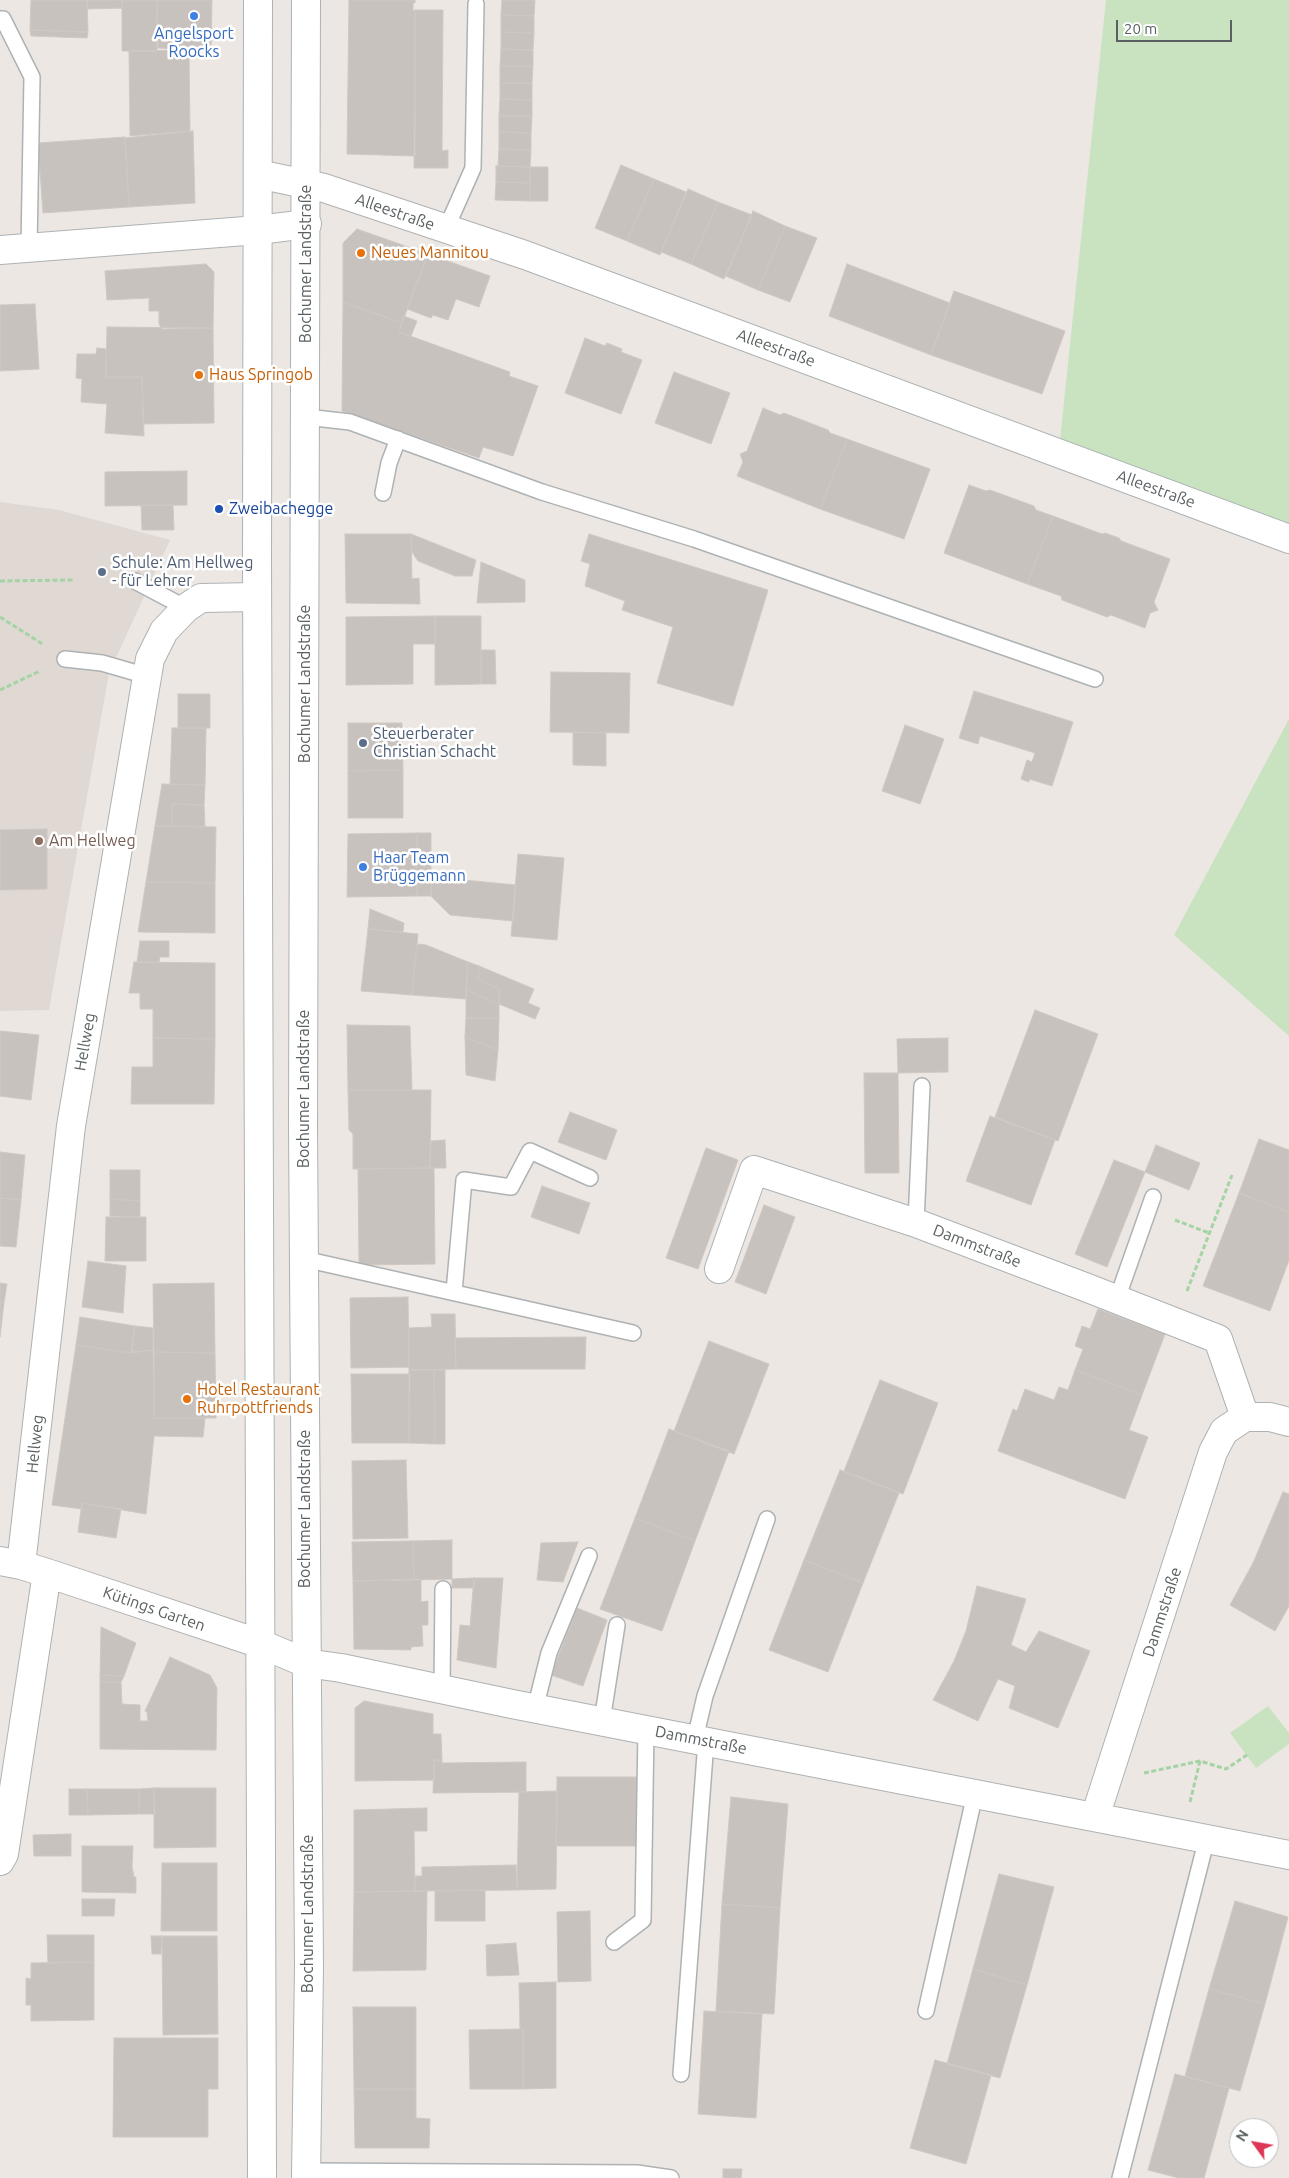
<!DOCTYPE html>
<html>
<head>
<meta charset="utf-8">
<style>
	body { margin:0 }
	#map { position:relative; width:1289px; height:2178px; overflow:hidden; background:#ece7e2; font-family:Ubuntu,sans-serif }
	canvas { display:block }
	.north { position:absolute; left:1229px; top:2118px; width:50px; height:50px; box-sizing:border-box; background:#fff; border:1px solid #bdbfc0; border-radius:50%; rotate:302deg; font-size:14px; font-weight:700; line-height:20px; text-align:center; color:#5a6062 }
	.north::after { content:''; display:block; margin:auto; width:18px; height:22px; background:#de3656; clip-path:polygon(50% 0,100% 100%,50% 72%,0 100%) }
	.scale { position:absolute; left:1116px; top:20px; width:116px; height:22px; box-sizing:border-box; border:2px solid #5a6062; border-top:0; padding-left:6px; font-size:15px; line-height:18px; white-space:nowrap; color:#5a6062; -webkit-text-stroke:4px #fff; paint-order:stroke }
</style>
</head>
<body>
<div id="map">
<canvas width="1289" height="2178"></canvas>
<div class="north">N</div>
<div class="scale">20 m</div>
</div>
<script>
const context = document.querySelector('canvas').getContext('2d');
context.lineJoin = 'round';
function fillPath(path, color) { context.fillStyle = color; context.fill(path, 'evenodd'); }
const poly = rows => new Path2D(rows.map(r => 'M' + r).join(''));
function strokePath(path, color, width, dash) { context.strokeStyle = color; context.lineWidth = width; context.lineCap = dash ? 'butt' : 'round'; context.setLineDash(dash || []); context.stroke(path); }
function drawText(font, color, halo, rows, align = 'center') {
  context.font = font + ' Ubuntu,sans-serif'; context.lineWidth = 5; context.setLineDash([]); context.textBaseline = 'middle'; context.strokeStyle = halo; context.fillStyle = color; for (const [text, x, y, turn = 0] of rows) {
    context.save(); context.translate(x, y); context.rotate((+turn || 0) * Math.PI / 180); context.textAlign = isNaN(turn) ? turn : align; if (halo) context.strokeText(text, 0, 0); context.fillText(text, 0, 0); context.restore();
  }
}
fillPath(poly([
	[0,502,59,510,170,540,109,673,49,1010,0,1011]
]), '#dfd8d3');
fillPath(poly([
	[1106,0,1289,0,1289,537,1060,440],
	[1289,719,1289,1036,1174,935],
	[1268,1706,1289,1733,1289,1744,1256,1768,1230,1733]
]), '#c9e3c0');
const building = poly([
	[31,0,87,0,88,32,30,30,31,0],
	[87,0,122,0,122,8,87,9,87,0],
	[122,0,157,0,157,51,122,51,122,0],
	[157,0,212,0,211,51,158,48,157,0],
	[349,0,415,0,415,3,413,3,413,11,415,10,415,156,347,154,349,0],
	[502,0,535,0,534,16,501,15,502,0],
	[415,10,443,10,442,151,448,150,448,168,414,168,415,10],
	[501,15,534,16,534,33,501,32,501,15],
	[30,30,88,32,87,38,31,36,30,30],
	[501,32,534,33,533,50,501,49,501,32],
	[501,49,533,50,533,66,500,66,501,49],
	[189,50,190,131,130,136,129,51,189,50],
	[500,66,533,66,532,83,500,83,500,66],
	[500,83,532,83,532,100,500,99,500,83],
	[500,99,532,100,532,116,499,116,500,99],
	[499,116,532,116,531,133,499,132,499,116],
	[193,131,195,203,129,207,125,138,193,131],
	[499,132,531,133,531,150,499,149,499,132],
	[125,137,129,207,43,213,38,143,125,137],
	[499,149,531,150,530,167,498,166,499,149],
	[621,165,654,179,627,241,595,228,621,165],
	[496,166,530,167,530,183,496,182,496,166],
	[530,167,548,167,548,201,530,201,530,167],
	[654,179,686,192,660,255,627,241,654,179],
	[496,182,530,183,530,201,495,200,496,182],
	[688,189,718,202,691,264,661,252,688,189],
	[718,202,752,215,724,279,691,264,718,202],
	[753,211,785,226,758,290,726,276,753,211],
	[785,226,817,238,790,302,758,290,785,226],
	[357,229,428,254,402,323,343,302,343,243,357,229],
	[428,254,490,276,479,307,456,299,448,320,433,315,431,318,407,309,428,254],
	[206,264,214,272,213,328,162,329,159,324,159,311,149,311,149,298,107,300,105,271,206,264],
	[847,264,950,303,931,355,829,316,847,264],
	[954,291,1065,331,1042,394,931,355,954,291],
	[343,302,402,323,399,332,510,372,509,376,538,386,513,456,483,447,479,458,342,411,343,302],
	[35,304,39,369,0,371,0,305,35,304],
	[404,316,417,321,411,336,399,332,404,316],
	[107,327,213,328,214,423,143,424,142,377,106,377,107,327],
	[585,338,605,346,607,343,622,349,621,352,642,360,621,414,565,393,585,338],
	[97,348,106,349,106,377,142,377,144,436,105,433,107,404,81,402,82,379,76,378,77,354,96,354,97,348],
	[674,372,730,393,711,444,655,423,674,372],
	[763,408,780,415,784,413,828,430,830,433,847,439,820,509,737,476,743,462,740,454,747,451,763,408],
	[847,439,930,469,904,539,820,509,847,439],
	[187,471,187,505,105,506,105,472,187,471],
	[969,485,986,491,990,490,1034,506,1036,510,1053,516,1027,584,944,553,969,485],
	[141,505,173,505,174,530,142,530,141,505],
	[1053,516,1102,534,1105,533,1119,538,1121,541,1170,559,1154,602,1158,610,1150,613,1145,628,1111,615,1107,617,1062,600,1061,596,1027,584,1053,516],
	[345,534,411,534,412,579,419,578,420,604,346,603,345,534],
	[411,534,476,560,472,576,455,576,418,561,412,552,411,534],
	[589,534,768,590,733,706,657,683,673,627,622,610,625,601,585,586,590,564,581,561,589,534],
	[481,562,525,580,525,602,477,603,481,562],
	[435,616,435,644,413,644,413,684,346,685,346,617,435,616],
	[435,616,481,616,481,684,435,685,435,616],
	[481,650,495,650,496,684,481,684,481,650],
	[551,672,630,673,629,733,550,732,551,672],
	[974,691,1073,722,1052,786,1029,779,1029,782,1021,779,1027,760,1032,762,1035,753,980,736,978,744,959,738,974,691],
	[178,694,210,694,210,728,178,728,178,694],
	[348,723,402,723,403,770,348,771,348,723],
	[905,725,944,739,920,804,882,791,905,725],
	[172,728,206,728,205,785,170,784,172,728],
	[573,732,606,733,606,766,573,765,573,732],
	[403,770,403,818,348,818,348,771,403,770],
	[162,784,205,785,204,805,172,804,172,826,155,826,162,784],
	[172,804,204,805,205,827,172,826,172,804],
	[155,826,216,827,215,883,146,882,155,826],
	[47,829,47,889,0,890,0,830,47,829],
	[417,833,417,896,347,897,348,834,417,833],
	[417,833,431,833,431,896,417,896,417,833],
	[518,854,564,858,557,940,511,936,518,854],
	[432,877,516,885,513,921,450,915,431,896,432,877],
	[146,882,215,883,215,933,138,932,146,882],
	[370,909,404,923,403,932,368,929,370,909],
	[368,929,418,934,412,995,361,991,368,929],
	[140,941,169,941,169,957,160,957,159,962,137,962,140,941],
	[417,944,426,945,468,962,466,999,412,995,417,944],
	[134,962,215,963,215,1039,153,1038,153,1009,140,1009,140,993,129,993,134,962],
	[468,962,479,966,478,979,499,989,499,1004,466,990,468,962],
	[479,966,534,989,528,1003,540,1008,535,1019,499,1004,499,989,478,979,479,966],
	[466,990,499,1004,499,1018,466,1018,466,990],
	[1035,1010,1098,1034,1058,1141,995,1117,1035,1010],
	[466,1018,499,1018,498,1050,465,1037,466,1018],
	[347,1025,410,1026,412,1090,348,1090,347,1025],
	[0,1031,39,1035,31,1100,0,1096,0,1031],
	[465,1037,498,1050,495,1081,466,1075,465,1037],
	[153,1038,215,1039,214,1104,131,1104,132,1067,153,1067,153,1038],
	[948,1038,948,1072,898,1073,897,1039,948,1038],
	[864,1073,898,1073,899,1173,865,1173,864,1073],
	[348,1090,431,1090,430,1168,353,1169,353,1134,349,1130,348,1090],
	[570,1112,617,1130,606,1160,558,1142,570,1112],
	[990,1116,1055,1140,1031,1205,966,1181,990,1116],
	[1259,1139,1289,1150,1289,1212,1239,1193,1259,1139],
	[445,1140,446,1168,430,1168,431,1141,445,1140],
	[1156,1145,1200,1163,1189,1190,1145,1172,1156,1145],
	[706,1148,738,1160,698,1269,666,1258,706,1148],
	[0,1152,25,1155,21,1200,0,1198,0,1152],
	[1114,1160,1145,1172,1107,1267,1075,1254,1114,1160],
	[430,1168,434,1168,435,1264,359,1265,358,1169,430,1168],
	[110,1170,140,1170,140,1201,110,1199,110,1170],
	[542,1186,590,1203,579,1234,531,1217,542,1186],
	[1239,1193,1289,1212,1289,1260,1270,1311,1203,1286,1239,1193],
	[0,1198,21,1200,16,1247,0,1246,0,1198],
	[110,1199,140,1201,140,1217,110,1216,110,1199],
	[764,1205,795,1217,766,1294,735,1282,764,1205],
	[106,1217,146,1217,146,1261,105,1261,106,1217],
	[88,1261,126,1266,123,1313,82,1307,88,1261],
	[0,1283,7,1284,4,1302,0,1302,0,1283],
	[214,1283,215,1353,154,1352,153,1284,214,1283],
	[408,1297,409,1367,351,1368,350,1298,408,1297],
	[0,1302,4,1302,0,1337,0,1302],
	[1098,1309,1165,1334,1142,1395,1075,1370,1083,1349,1075,1346,1082,1326,1090,1329,1098,1309],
	[431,1314,455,1314,456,1369,409,1370,409,1328,432,1327,431,1314],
	[80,1317,135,1326,131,1353,76,1345,80,1317],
	[135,1326,153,1328,153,1350,132,1352,135,1326],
	[586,1337,585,1369,456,1369,455,1338,586,1337],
	[709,1341,769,1364,734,1454,674,1431,709,1341],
	[76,1345,131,1353,153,1350,154,1418,205,1418,203,1437,154,1436,146,1514,82,1503,82,1509,52,1505,76,1345],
	[154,1352,215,1353,216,1418,154,1418,154,1352],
	[409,1370,434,1370,435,1444,409,1443,409,1370],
	[434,1370,445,1370,445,1444,435,1444,434,1370],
	[1075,1370,1142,1395,1129,1430,1148,1437,1125,1499,998,1451,1013,1409,1017,1411,1025,1389,1054,1400,1059,1387,1068,1390,1075,1370],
	[351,1374,410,1374,409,1443,352,1443,351,1374],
	[880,1380,938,1403,903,1494,844,1471,880,1380],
	[669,1429,729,1451,695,1541,635,1518,669,1429],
	[406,1460,408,1538,353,1539,352,1461,406,1460],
	[840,1470,899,1493,863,1583,804,1560,840,1470],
	[1283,1492,1289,1494,1289,1606,1275,1631,1230,1605,1253,1563,1283,1492],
	[82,1503,121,1509,116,1538,78,1532,82,1503],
	[635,1518,695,1541,662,1631,600,1609,635,1518],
	[452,1540,452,1579,414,1580,413,1541,452,1540],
	[413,1541,414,1580,353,1581,352,1542,413,1541],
	[578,1542,563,1582,537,1580,541,1543,578,1542],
	[804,1560,863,1583,828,1672,769,1650,804,1560],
	[474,1578,474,1588,452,1588,452,1579,474,1578],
	[474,1578,503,1578,496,1668,457,1660,460,1625,470,1626,474,1578],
	[421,1579,421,1602,428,1601,428,1625,422,1625,423,1646,411,1647,411,1650,354,1649,353,1581,421,1579],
	[977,1586,1026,1599,1011,1645,1026,1652,1039,1631,1090,1651,1058,1728,1009,1708,1015,1686,998,1679,978,1721,933,1700,954,1661,966,1631,977,1586],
	[577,1608,607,1620,583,1686,551,1675,577,1608],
	[101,1627,136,1643,124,1676,100,1675,101,1627],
	[170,1657,210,1675,217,1688,216,1750,100,1749,100,1682,121,1682,122,1704,140,1705,140,1721,148,1721,147,1712,145,1711,170,1657],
	[100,1675,124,1676,121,1682,100,1682,100,1675],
	[364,1701,433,1714,433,1734,441,1734,442,1760,434,1760,434,1780,355,1781,355,1708,364,1701],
	[434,1760,442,1760,442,1763,526,1762,526,1792,433,1793,434,1760],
	[557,1777,639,1777,640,1846,556,1846,557,1777],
	[154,1788,216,1788,216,1847,154,1848,154,1788],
	[154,1788,155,1814,139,1814,139,1789,154,1788],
	[69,1789,87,1789,88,1815,69,1815,69,1789],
	[87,1789,139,1789,139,1814,88,1815,87,1789],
	[557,1791,556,1889,517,1890,519,1792,557,1791],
	[731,1797,788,1804,780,1908,722,1904,731,1797],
	[427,1808,427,1831,414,1831,415,1891,354,1892,354,1810,427,1808],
	[71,1834,71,1856,34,1856,33,1835,71,1834],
	[82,1846,133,1846,132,1867,134,1877,136,1877,136,1893,82,1892,82,1846],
	[162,1863,217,1863,217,1931,161,1931,162,1863],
	[516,1865,517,1890,415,1891,415,1876,422,1876,422,1867,516,1865],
	[999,1874,1054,1887,1027,1985,973,1969,999,1874],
	[485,1890,485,1921,435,1921,435,1891,485,1890],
	[427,1891,426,1970,353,1971,354,1892,427,1891],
	[82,1899,115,1899,114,1916,82,1916,82,1899],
	[1235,1901,1288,1917,1265,2004,1209,1989,1235,1901],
	[722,1904,780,1908,774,2014,716,2011,722,1904],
	[590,1911,591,1981,558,1982,557,1912,590,1911],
	[47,1935,94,1935,94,1962,48,1963,47,1935],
	[151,1936,162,1936,161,1954,152,1954,151,1936],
	[162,1936,217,1936,218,2034,163,2035,162,1936],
	[516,1943,519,1975,487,1976,486,1945,516,1943],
	[94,1962,94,2020,31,2021,31,2005,26,2005,26,1978,31,1979,31,1963,94,1962],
	[973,1969,1027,1985,1000,2078,947,2064,973,1969],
	[556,1982,556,2088,523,2089,523,2029,520,2029,519,1983,556,1982],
	[1209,1989,1265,2004,1240,2091,1185,2076,1209,1989],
	[353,2007,416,2007,416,2089,354,2089,353,2007],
	[704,2011,762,2014,756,2118,698,2114,704,2011],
	[523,2029,523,2089,470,2089,469,2030,523,2029],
	[114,2038,218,2038,218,2089,208,2089,208,2137,113,2137,114,2038],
	[935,2060,991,2075,966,2164,910,2148,935,2060],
	[1175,2074,1229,2088,1204,2178,1179,2178,1148,2170,1175,2074],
	[354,2089,416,2089,416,2118,430,2119,429,2148,355,2148,354,2089],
	[723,2169,742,2169,741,2178,723,2178,723,2169]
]);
fillPath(building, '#c8c2bf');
strokePath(building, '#d0c7c1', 1);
const service = poly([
	[0,19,3,19,32,77,29,248],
	[446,229,473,168,476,4],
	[306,417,350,422,542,492,694,539,1095,679],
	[383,493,389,463,398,439],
	[135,581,186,608],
	[65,659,102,663,147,676],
	[916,1223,922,1086],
	[304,1259,633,1333],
	[454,1292,464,1180,511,1187,530,1151,590,1178],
	[1117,1299,1153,1197],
	[442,1689,443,1589],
	[535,1709,549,1653,589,1556],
	[602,1721,617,1625],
	[695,1739,705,1696,767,1519],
	[614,1942,643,1920,646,1729],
	[926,2011,975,1794],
	[681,2074,706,1741],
	[306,2171,637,2173,671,2178],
	[1120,2178,1207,1838]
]);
const minor = poly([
	[258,174,324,188,525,255,1289,539],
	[0,250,258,230,307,224],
	[719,1269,754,1170,916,1223,1085,1287,1218,1339,1245,1417],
	[0,1561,21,1565,47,1573,261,1644,306,1663,341,1668,512,1704,1289,1855],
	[21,1565,71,1126,150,659,164,631,186,608,201,598,257,597],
	[1095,1817,1213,1452,1224,1431,1245,1417,1270,1417,1289,1422],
	[0,1861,4,1854,47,1573]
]);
const secondary = poly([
	[258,0,257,556,262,2178],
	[306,2178,309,1967,303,1127,306,0]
]);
strokePath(service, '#aeb2b4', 18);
strokePath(minor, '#aeb2b4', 30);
strokePath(secondary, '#adb2b5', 30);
strokePath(poly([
	[0,581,73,580],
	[0,617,44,645],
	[0,690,40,671],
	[1175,1220,1209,1233],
	[1187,1291,1232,1175],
	[1144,1773,1200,1761,1226,1769,1247,1755],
	[1190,1802,1200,1761]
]), '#a4d4a4', 3, [5, 2.5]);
strokePath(service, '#fff', 15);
strokePath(minor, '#fff', 28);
strokePath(secondary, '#fff', 28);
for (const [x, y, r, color] of [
	[194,16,5,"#3f7fe0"],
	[361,253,5,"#e8710a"],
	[199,375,5,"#e8710a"],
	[219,509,5,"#1a4fb4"],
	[102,572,5,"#5c6f8a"],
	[363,743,5,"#5c6f8a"],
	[39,841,5,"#8d6e63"],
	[363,867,5,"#3f7fe0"],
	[187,1399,5,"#e8710a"]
]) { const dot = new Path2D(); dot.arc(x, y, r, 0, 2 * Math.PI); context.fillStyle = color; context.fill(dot); strokePath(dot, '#fff', 2); }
drawText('16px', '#366cbe', '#fff', [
	["Angelsport",194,34],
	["Roocks",194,52],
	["Haar Team",373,858,"left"],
	["Brüggemann",373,876,"left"]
]);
drawText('16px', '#5a6062', '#fff', [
	["Alleestraße",395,212,19],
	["Bochumer Landstraße",306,264,-90],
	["Alleestraße",776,348,20],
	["Alleestraße",1156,489,20],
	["Bochumer Landstraße",305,684,-90],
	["Hellweg",85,1042,-80],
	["Bochumer Landstraße",304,1089,-90],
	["Dammstraße",977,1246,21],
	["Hellweg",35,1444,-84],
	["Bochumer Landstraße",305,1509,-90],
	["Kütings Garten",154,1609,19],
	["Dammstraße",1162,1612,-72],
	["Dammstraße",701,1740,11],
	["Bochumer Landstraße",308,1914,-90]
]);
drawText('16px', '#c56008', '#fff', [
	["Neues Mannitou",371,253],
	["Haus Springob",209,375],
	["Hotel Restaurant",197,1390],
	["Ruhrpottfriends",197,1408]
], 'left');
drawText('16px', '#164399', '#fff', [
	["Zweibachegge",229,509]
], 'left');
drawText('16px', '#4e5e75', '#fff', [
	["Schule: Am Hellweg",112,563],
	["- für Lehrer",112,581],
	["Steuerberater",373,734],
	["Christian Schacht",373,752]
], 'left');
drawText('16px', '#785e54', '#fff', [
	["Am Hellweg",49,841]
], 'left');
</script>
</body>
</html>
